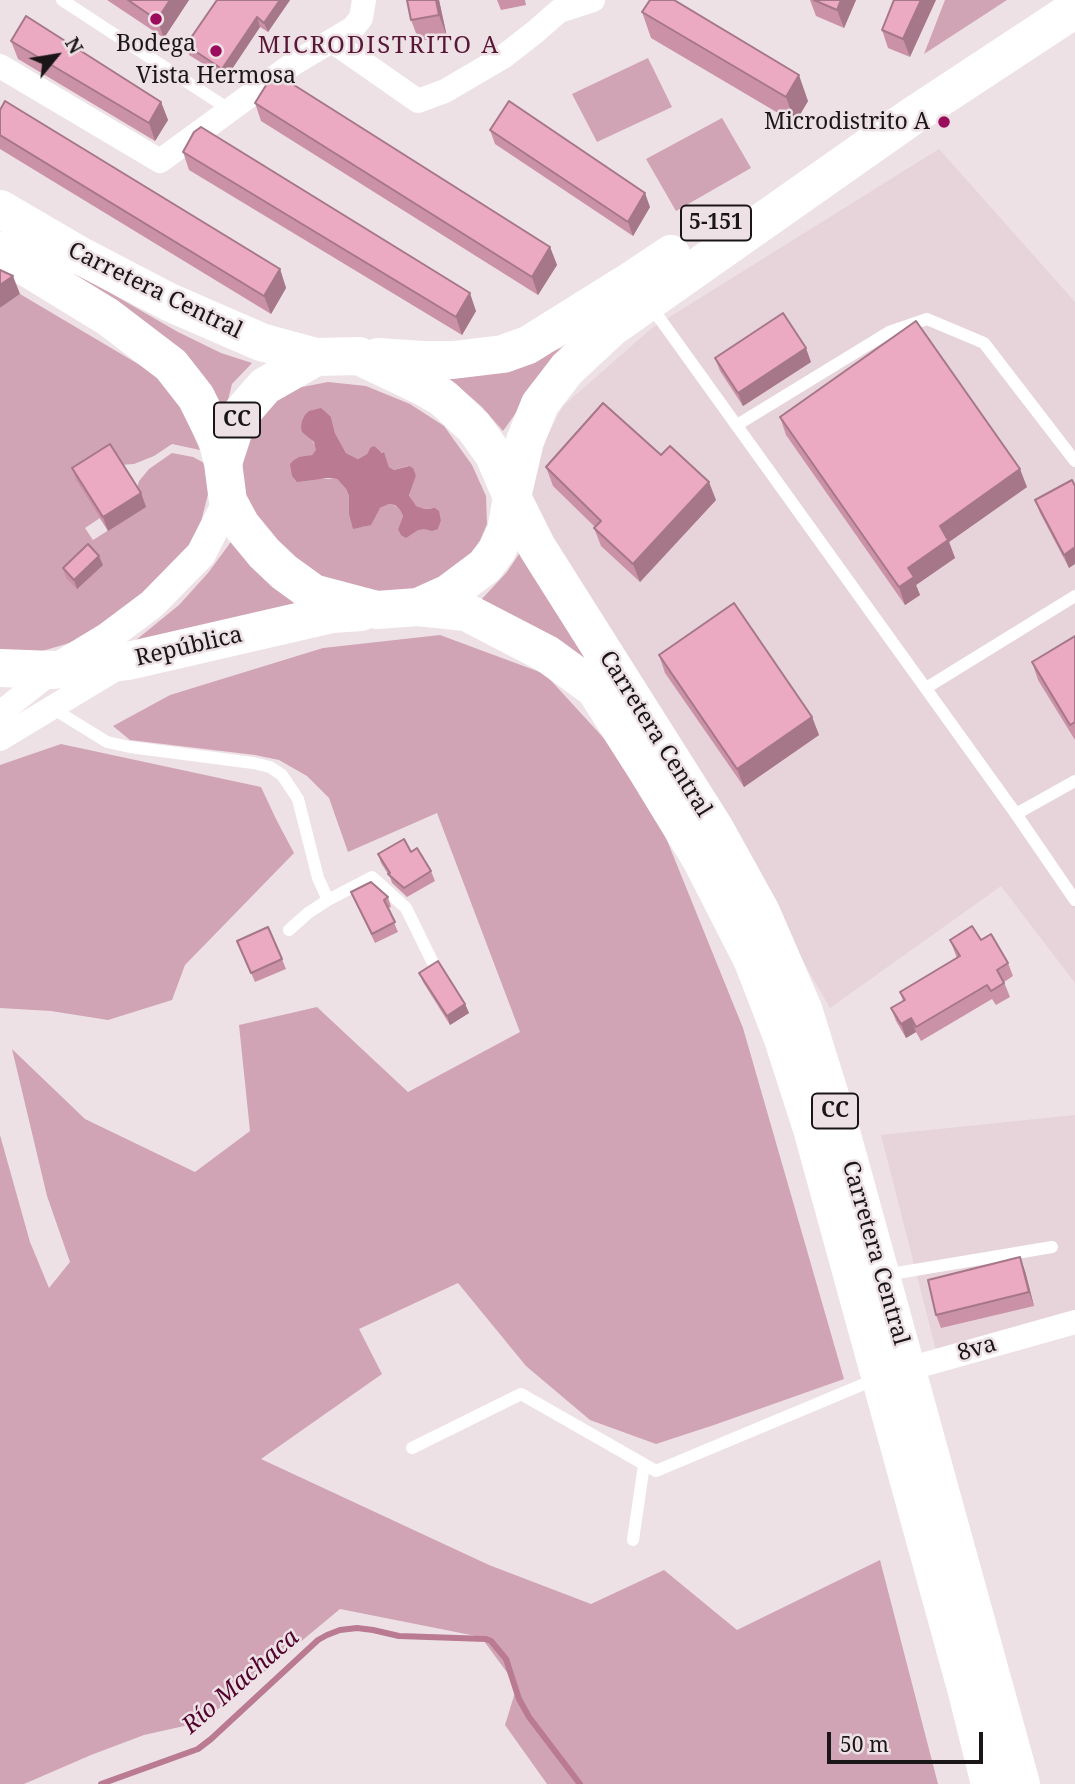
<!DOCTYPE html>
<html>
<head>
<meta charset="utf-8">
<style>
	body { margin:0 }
	#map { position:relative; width:1075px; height:1784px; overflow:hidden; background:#ede1e5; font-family:"Noto Serif",serif }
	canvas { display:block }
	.north { position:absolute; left:21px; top:21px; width:70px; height:70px; -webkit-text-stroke:5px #ede1e5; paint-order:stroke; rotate:60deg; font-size:19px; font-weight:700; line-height:28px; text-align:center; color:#1a1617 }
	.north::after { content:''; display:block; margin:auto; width:24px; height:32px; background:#1a1617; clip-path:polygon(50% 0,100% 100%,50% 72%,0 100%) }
	.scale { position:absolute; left:827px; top:1732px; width:156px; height:32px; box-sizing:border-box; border:4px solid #1a1617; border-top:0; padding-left:9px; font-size:21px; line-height:24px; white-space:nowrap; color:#1a1617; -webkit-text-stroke:5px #ede1e5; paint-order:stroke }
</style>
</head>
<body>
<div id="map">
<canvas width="1075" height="1784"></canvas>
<div class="north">N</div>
<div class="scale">50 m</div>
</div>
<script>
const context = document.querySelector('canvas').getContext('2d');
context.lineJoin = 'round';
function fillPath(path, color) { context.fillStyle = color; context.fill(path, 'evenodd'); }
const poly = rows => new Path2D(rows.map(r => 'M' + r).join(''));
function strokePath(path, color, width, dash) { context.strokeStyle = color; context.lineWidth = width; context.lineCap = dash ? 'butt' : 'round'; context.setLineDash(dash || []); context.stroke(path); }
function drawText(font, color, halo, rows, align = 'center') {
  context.font = font + ' "Noto Serif",serif'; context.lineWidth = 5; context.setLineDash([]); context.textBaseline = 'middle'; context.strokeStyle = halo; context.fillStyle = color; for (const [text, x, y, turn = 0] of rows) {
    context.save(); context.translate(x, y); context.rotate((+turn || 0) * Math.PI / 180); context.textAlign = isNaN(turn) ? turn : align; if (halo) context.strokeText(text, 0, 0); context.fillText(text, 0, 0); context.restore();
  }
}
fillPath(poly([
	[939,149,1075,302,1075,983,1001,886,830,1008,710,800,533,517,527,475,563,406,652,328],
	[1075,1115,1075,1316,937,1354,881,1135]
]), '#e7d3da');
fillPath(poly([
	[945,0,1007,0,924,54],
	[648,58,672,107,597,142,572,94],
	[722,118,751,168,676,211,646,159],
	[69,269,178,332,221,353,252,363,232,384,224,416,65,275],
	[20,294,155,374,179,402,200,450,172,444,154,456,134,464,121,465,77,482,100,518,85,528,93,540,145,507,136,492,139,481,149,469,172,453,193,457,206,464,209,490,197,538,162,583,76,641,39,652,0,653,0,308],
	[563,347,503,431,481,406,450,379,506,371],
	[328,382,366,386,410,404,444,426,472,465,486,496,487,524,476,550,452,574,420,589,369,595,317,576,257,527,240,485,245,445,254,421,272,400,297,388],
	[331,417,335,433,346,453,358,459,367,454,370,448,384,453,389,467,394,470,408,466,416,476,409,494,415,506,425,509,431,508,441,521,438,529,398,529,403,516,400,510,394,505,389,504,380,508,364,527,356,527,349,514,349,496,346,489,337,479,319,479,294,460,312,455,316,451,316,446,310,438],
	[236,535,314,604,120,653,179,605,208,573],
	[523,548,609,682,480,601,507,572],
	[440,635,545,674,643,781,743,1028,844,1379,714,1425,656,1444,590,1420,526,1366,458,1283,359,1329,382,1374,261,1459,489,1565,591,1604,664,1570,737,1630,880,1560,938,1784,547,1784,505,1725,517,1686,481,1637,340,1609,263,1673,202,1722,144,1735,91,1755,24,1784,0,1784,0,1135,30,1242,49,1288,70,1262,47,1196,12,1049,85,1119,195,1172,250,1131,239,1025,317,1007,408,1092,520,1032,437,813,348,852,329,798,307,776,279,760,255,755,130,740,113,726,170,695,323,648],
	[61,744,261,787,276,819,294,853,185,965,172,1000,108,1020,51,1011,0,1008,0,765]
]), '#d0a4b4');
fillPath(poly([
	[321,408,331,417,335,433,346,453,358,459,367,454,370,448,374,446,382,453,384,452,389,467,394,470,409,466,413,468,416,476,409,495,416,506,425,509,435,508,439,511,441,521,438,529,432,531,424,529,418,530,406,538,401,535,398,529,403,516,400,510,395,505,389,504,380,508,371,525,353,529,349,514,349,496,346,489,337,479,328,478,297,482,292,476,290,464,294,460,299,457,312,455,316,450,314,442,302,432,301,427,302,421,305,415,309,411]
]), '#b97a92');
strokePath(poly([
	[101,1784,198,1749,211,1739,318,1640,327,1635,340,1630,357,1628,373,1630,399,1636,486,1639,491,1641,506,1659,519,1699,529,1717,580,1784]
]), '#b97a92', 6);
strokePath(poly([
	[62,0,230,110],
	[650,305,1016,814,1075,781],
	[737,425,889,332,927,319,984,343,1075,461],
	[926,688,1075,596],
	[52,708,107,742,130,747,253,763,270,767,282,775,298,799,318,878,328,900],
	[1016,814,1075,900],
	[289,930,308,913,328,900,372,877,406,908,432,961],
	[885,1275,1052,1247],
	[412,1448,521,1394,656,1471,876,1379],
	[633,1540,644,1465]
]), '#fff', 12);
strokePath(poly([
	[332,41,418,101,445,91,503,57,535,32,559,11,593,0],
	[0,66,160,161,293,64,353,28,361,18,364,0],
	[0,713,54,670],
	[0,739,116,669],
	[894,1373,1075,1322]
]), '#fff', 24);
strokePath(poly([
	[60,666,108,637,152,604,201,554,228,501]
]), '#fff', 30);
strokePath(poly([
	[0,209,77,254,169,302,261,342,316,357],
	[0,251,108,317,171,365,196,397,217,439,223,463],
	[359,356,422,386,443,398,474,427,494,455,512,497,506,531,497,550,485,566,449,593,418,607,377,610,313,593,284,572,264,553,241,525,228,501,223,463,238,417,265,386,316,357,359,356],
	[378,357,422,360,453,360,503,354,528,345,632,280,671,254],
	[418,607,466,612,547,654,595,689,646,769,701,859,752,959,783,1039,812,1129,967,1692,990,1784],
	[0,668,54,670,128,661,332,614,361,612],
	[1021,1784,840,1128,803,1009,761,912,715,829,537,547,512,497,525,441,540,404,567,369,611,328,911,117,1075,9]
]), '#fff', 38);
fillPath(poly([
	[107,0,189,0,164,38],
	[217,0,290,0,268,32,260,27,226,78,189,55,186,45],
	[439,0,447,37,419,41,411,20],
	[497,0,525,0,526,5,501,10],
	[810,0,856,0,844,28,816,16],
	[894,0,910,57,888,48,882,30],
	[642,12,808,101,795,123,651,38],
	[11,41,161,102,168,120,155,141,18,59],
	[255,103,550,247,557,265,538,295,261,121],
	[0,110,280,269,286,288,271,314,0,149],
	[490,130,650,207,633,236,495,144],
	[183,152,476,311,462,335,189,170],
	[715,358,811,362,743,406,720,371],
	[780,417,1027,487,949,542,955,558,916,585,920,595,905,605,786,435],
	[546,467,716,500,640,582,601,546,594,528,595,527,553,486],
	[72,468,141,493,146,507,108,531,77,482],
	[1075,486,1069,568,1040,513,1035,500],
	[103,565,77,589,66,578,63,568],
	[1075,636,1075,740,1038,680,1032,662],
	[659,655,812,717,819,735,744,787,665,673],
	[411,852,431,871,435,881,407,897,392,883,390,877,381,863,378,854],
	[351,892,388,897,391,907,388,908,398,932,375,943,355,901],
	[950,940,981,940,1008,963,1013,976,1004,982,1010,997,996,1005,992,999,921,1041,916,1032,906,1038,896,1021,891,1008,903,1001,900,992,957,958],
	[237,941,282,959,286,969,255,982],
	[419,973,465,1004,469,1013,450,1025,423,982],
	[1025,1271,1034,1306,941,1328,936,1315]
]), '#cb92a7');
fillPath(poly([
	[170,0,189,0,164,38,157,20],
	[280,0,290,0,268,32,264,23],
	[436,0,439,0,447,37,439,15],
	[841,0,856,0,844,28,837,10],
	[921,0,936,0,910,57,903,39],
	[257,17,260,27,226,78,222,69],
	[799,75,808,101,795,123,786,97],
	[161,102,168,120,155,141,149,123],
	[645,193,650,207,633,236,628,222],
	[550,247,557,265,538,295,532,277],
	[280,269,286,288,271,314,264,296],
	[13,276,20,294,0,308,0,285],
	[470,293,476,311,462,335,456,317],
	[806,348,811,362,743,406,738,393],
	[1020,469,1027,487,949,542,955,558,916,585,920,595,905,605,899,587,908,568,940,526],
	[709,482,716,500,640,582,633,564],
	[141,493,146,507,108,531,103,517],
	[1075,547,1075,564,1069,568,1064,555],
	[99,556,103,565,77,589,74,580],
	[812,717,819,735,744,787,737,769],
	[465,1004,469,1013,450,1025,447,1016],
	[911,1018,916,1032,906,1038,901,1024],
	[1020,1257,1025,1271,1034,1306,1029,1292]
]), '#a57788');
const building = poly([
	[128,0,170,0,157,20,128,0],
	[217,0,280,0,264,23,257,17,222,69,186,45,217,0],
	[407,0,436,0,439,15,411,20,407,0],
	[650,0,674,0,799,75,786,97,642,12,650,0],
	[814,0,841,0,837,10,814,0],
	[894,0,921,0,903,39,882,30,894,0],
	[26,16,161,102,149,123,11,41,26,16],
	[275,73,550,247,532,277,255,103,273,74,275,73],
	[5,101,280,269,264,296,0,135,0,110,5,101],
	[509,101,645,193,628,222,490,130,509,101],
	[201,127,470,293,456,317,183,152,194,132,201,127],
	[0,270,13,276,0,285,0,270],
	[783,313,806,348,738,393,715,358,783,313],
	[916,321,1020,469,940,526,948,540,908,568,914,577,899,587,780,417,916,321],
	[603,403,661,455,670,446,709,482,633,564,594,528,601,521,546,467,603,403],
	[110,444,141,493,103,517,72,468,110,444],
	[1072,480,1075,486,1075,547,1064,555,1035,500,1072,480],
	[88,544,99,556,74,580,63,568,88,544],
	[734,603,812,717,737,769,659,655,734,603],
	[1075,636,1075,722,1070,725,1032,662,1075,636],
	[404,839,411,852,417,848,431,871,404,888,388,874,390,873,378,854,404,839],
	[371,882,388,897,384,900,395,922,372,934,351,892,371,882],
	[972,926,981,940,991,934,1008,963,997,970,1004,983,991,991,987,985,916,1027,911,1018,901,1024,891,1008,905,1000,900,992,960,956,950,940,972,926],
	[268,927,282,959,251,973,237,941,268,927],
	[438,961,465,1004,447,1016,419,973,438,961],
	[1020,1257,1029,1292,936,1315,928,1280,1020,1257]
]);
fillPath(building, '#ecaac2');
strokePath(building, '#a57788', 2);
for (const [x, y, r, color] of [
	[156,19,7,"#9b0c5c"],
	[216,51,7,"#9b0c5c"],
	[944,122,7,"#9b0c5c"]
]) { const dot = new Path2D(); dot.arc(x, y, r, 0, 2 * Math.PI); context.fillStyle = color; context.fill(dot); strokePath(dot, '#ede1e5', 2.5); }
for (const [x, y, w] of [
	[716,223,70],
	[237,420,46],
	[835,1111,46]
]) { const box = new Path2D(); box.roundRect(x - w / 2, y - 17.5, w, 35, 5); context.fillStyle = '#ede1e5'; context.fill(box); strokePath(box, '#1a1617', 2); }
drawText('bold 21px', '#1a1617', null, [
	["5-151",716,223],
	["CC",237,420],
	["CC",835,1111]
]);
drawText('23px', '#1a1617', '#ede1e5', [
	["Bodega",156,44],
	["Vista Hermosa",216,76],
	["Microdistrito A",930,122,"right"]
]);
drawText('23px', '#1a1617', '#ede1e5', [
	["Carretera Central",155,291,26],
	["República",189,647,-13],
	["Carretera Central",655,734,58],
	["Carretera Central",875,1253,74],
	["8va",977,1349,-16]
]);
context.letterSpacing = '2px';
drawText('24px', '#581736', '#ede1e5', [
	["MICRODISTRITO A",379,46]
]);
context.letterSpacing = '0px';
drawText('italic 24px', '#51032d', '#ede1e5', [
	["Río Machaca",241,1682,-41]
]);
</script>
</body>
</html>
